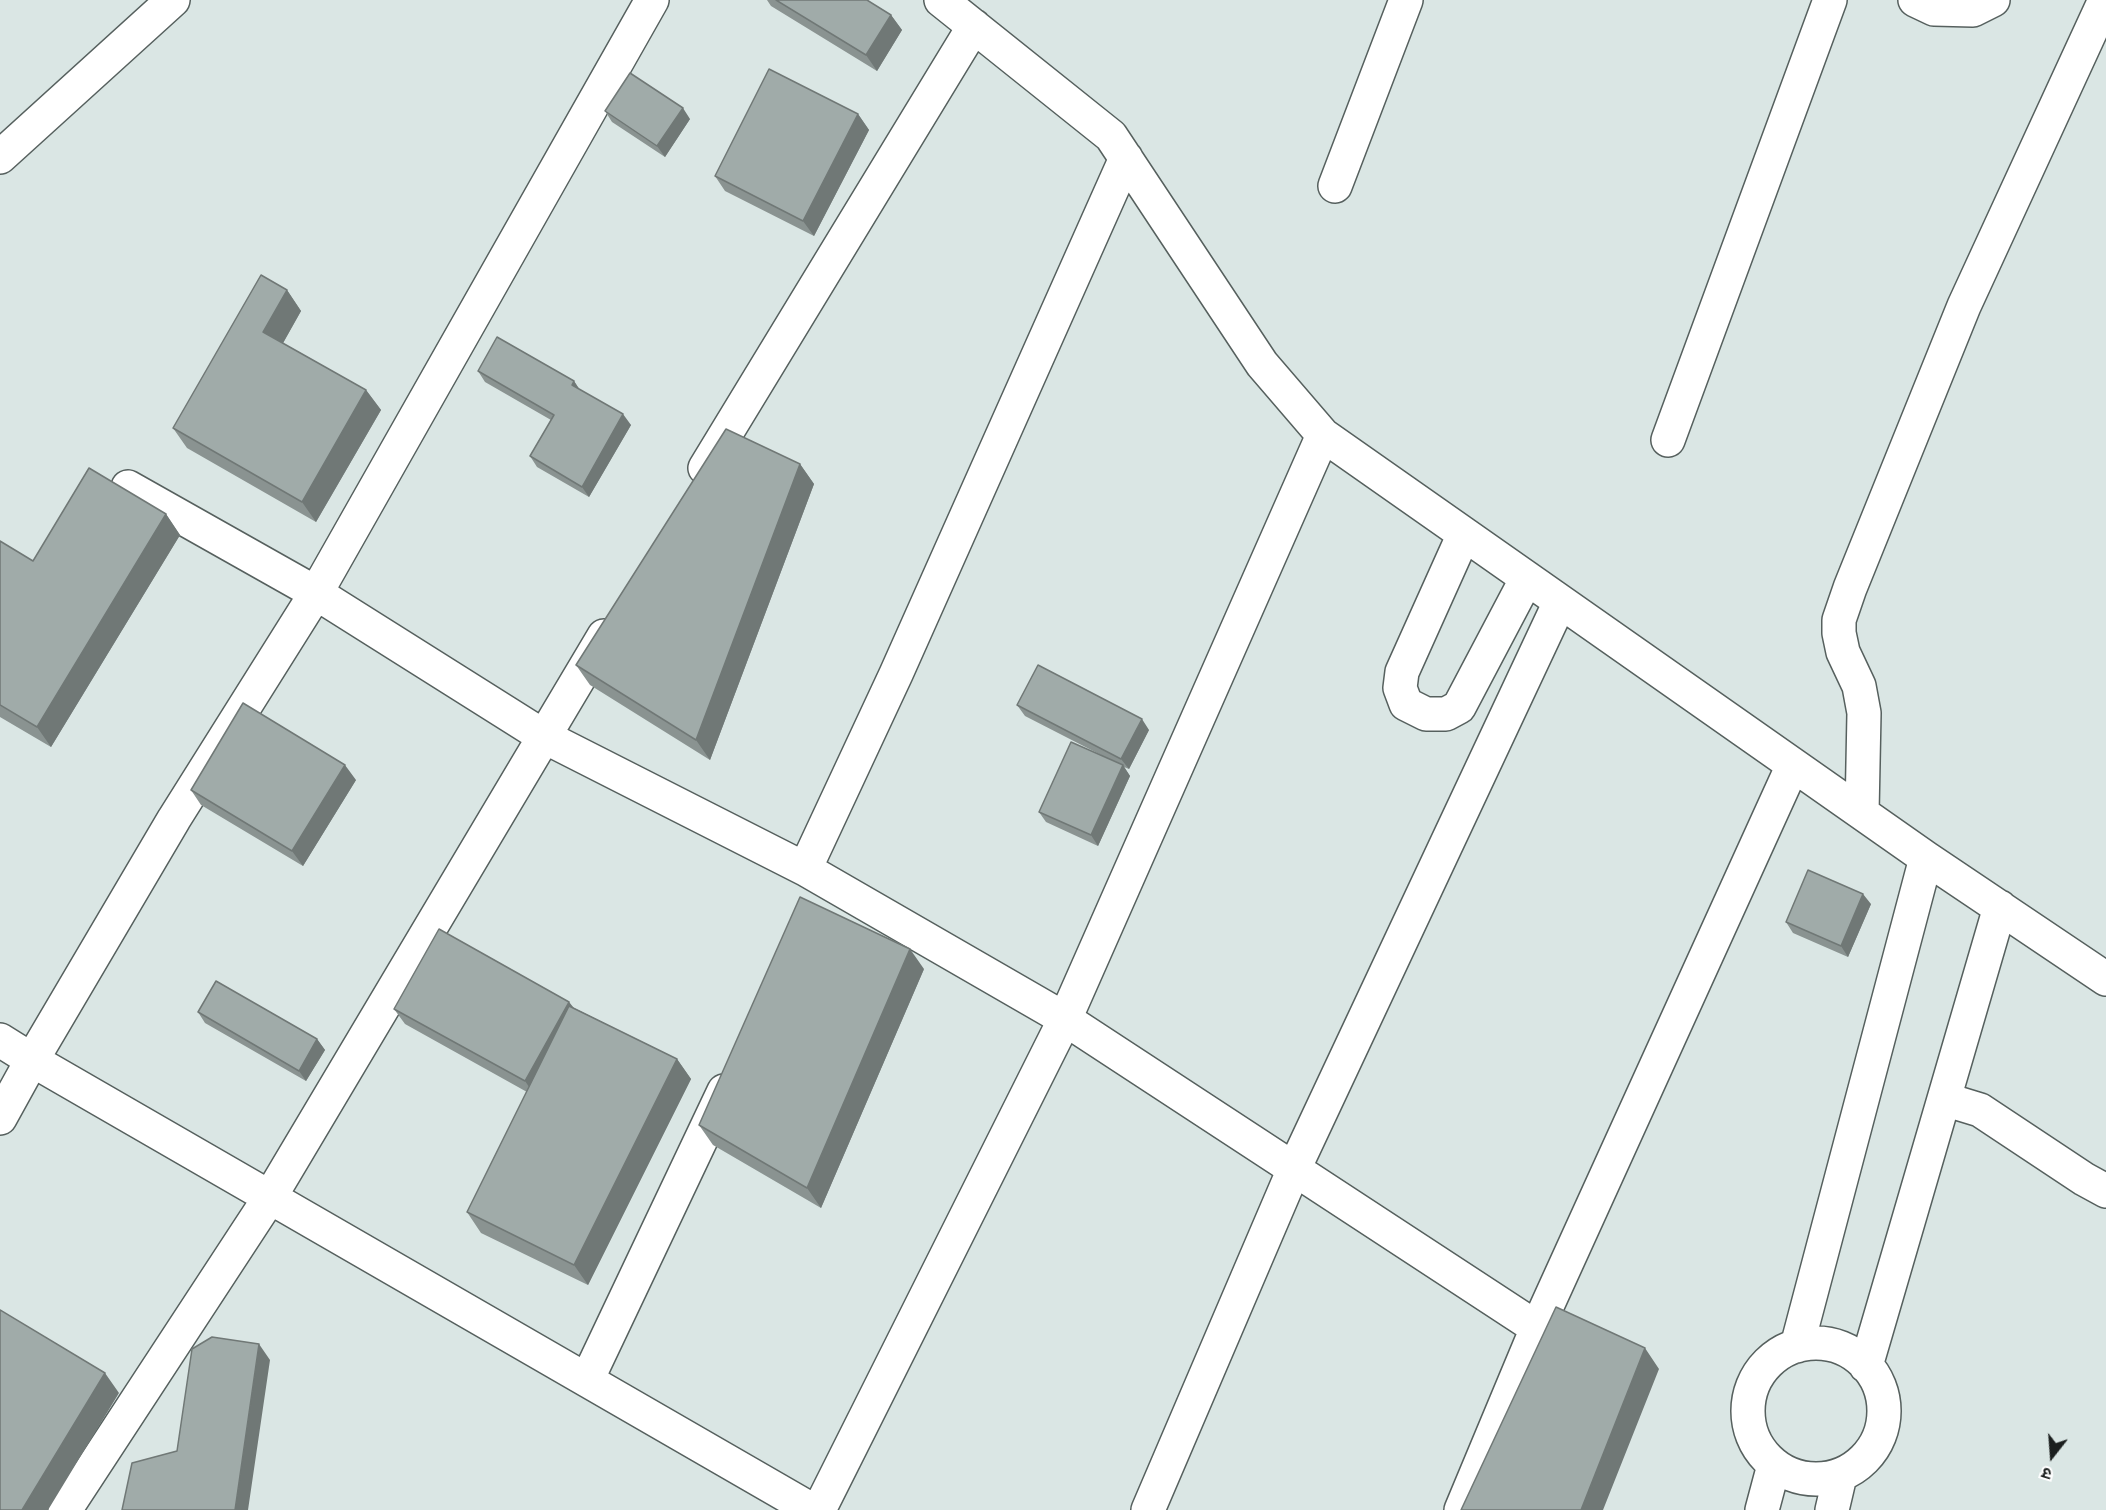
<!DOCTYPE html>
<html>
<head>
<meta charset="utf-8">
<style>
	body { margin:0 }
	#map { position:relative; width:2106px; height:1510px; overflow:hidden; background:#dae6e4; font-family:Karla,"Noto Sans Devanagari",sans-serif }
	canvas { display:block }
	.north { position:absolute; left:2022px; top:1426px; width:60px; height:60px; -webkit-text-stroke:4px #fff; paint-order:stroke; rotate:197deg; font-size:16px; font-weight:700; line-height:24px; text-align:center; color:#1b1f1e }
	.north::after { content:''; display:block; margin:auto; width:21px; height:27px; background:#1b1f1e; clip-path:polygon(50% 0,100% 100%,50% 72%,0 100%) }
</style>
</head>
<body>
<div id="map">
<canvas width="2106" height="1510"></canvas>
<div class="north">उ</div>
</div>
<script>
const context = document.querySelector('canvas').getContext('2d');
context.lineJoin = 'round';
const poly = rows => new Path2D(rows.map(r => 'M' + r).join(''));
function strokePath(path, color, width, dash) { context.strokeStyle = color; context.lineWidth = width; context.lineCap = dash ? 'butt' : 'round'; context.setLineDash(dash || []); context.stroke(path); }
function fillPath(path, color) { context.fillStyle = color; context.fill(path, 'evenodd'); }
const minor = poly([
	[941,0,1111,136,1262,364,1323,435,1926,858,2106,979],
	[1915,0,1934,9,1973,10,1993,0],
	[0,157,173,0],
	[1126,158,896,674,805,869,1065,1019,1537,1328],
	[1335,186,1406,0],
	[1668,440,1830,0],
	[705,468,974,26],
	[128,487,316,593,543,736,805,869],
	[1464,534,1402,672,1400,688,1406,704,1426,714,1446,714,1459,707,1527,578],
	[1862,813,1864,713,1859,686,1843,652,1839,633,1839,620,1850,588,1964,306,2105,0],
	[0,1040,32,1060,812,1510],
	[1944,1099,1980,1110,2084,1179,2106,1191],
	[0,1118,32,1060,174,819,316,593,652,0],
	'1748 1411a68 68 0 1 1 136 0a68 68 0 1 1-136 0Z',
	[1797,1346,1926,858],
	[1866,1366,2000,907],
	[587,1380,724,1091],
	[65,1510,270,1197,604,636],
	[819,1510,1065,1019,1323,435],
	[1148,1510,1294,1169,1560,602],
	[1461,1510,1537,1328,1793,765],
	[1762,1510,1774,1465],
	[1832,1510,1840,1476]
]);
strokePath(minor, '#56605e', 36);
strokePath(minor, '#fff', 33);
fillPath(poly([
	[767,0,867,0,891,15,902,30,877,71,771,6],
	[605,111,690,119,665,157,612,122],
	[858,114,869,130,814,236,725,191,715,176],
	[287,290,301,311,283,343,366,390,381,410,316,522,187,448,173,428],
	[478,371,574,381,580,390,631,425,589,497,537,467,530,456,551,420,485,382],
	[800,464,814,484,710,760,590,685,576,665],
	[166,514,180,535,51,747,0,717,0,541,33,561],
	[1017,705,1149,730,1129,769,1124,767,1130,776,1098,846,1046,822,1039,812,1101,755,1025,716],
	[356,780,303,866,201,805,191,790],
	[1871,904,1848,957,1793,933,1786,922],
	[924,969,821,1208,713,1145,699,1125],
	[569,1002,574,1008,677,1059,691,1079,588,1285,481,1233,467,1212,527,1092,405,1024,394,1009],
	[198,1012,317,1039,325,1050,306,1081,205,1023]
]), '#8a9391');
fillPath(poly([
	[891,15,902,30,877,71,866,55],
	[683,108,690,119,665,157,657,146],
	[858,114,869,130,814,236,803,221],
	[287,290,301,311,278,352,263,332],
	[574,381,581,392,572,385],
	[366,390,381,410,316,522,302,502],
	[623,414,631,425,589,497,582,487],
	[800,464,814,484,710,760,696,740],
	[166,514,180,535,51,747,37,727],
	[1142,719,1149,730,1129,769,1121,759],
	[345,765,356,780,303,866,292,851],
	[1123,765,1130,776,1098,846,1091,835],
	[1863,894,1871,904,1848,957,1841,946],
	[910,949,924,969,821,1208,807,1188],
	[569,1002,580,1017,536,1097,525,1081],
	[317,1039,325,1050,306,1081,299,1071],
	[677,1059,691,1079,588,1285,574,1265],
	[259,1344,270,1360,248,1510,235,1510],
	[1645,1348,1659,1369,1603,1510,1581,1510],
	[105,1373,119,1393,48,1510,22,1510]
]), '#707876');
const building = poly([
	[776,0,867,0,891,15,866,55,776,0],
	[769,69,858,114,803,221,715,176,769,69],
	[630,73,683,108,657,146,605,111,630,73],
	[261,275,287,290,263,332,366,390,302,502,173,428,261,275],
	[497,337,574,381,572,385,623,414,582,487,530,456,554,415,478,371,497,337],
	[726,429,800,464,696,740,576,665,726,429],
	[89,468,166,514,37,727,0,705,0,541,33,561,89,468],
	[1038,665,1142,719,1121,759,1017,705,1038,665],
	[243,703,345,765,292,851,191,790,243,703],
	[1071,742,1123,765,1091,835,1039,812,1071,742],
	[1808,870,1863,894,1841,946,1786,922,1808,870],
	[800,897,910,949,807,1188,699,1125,800,897],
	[439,929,569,1002,525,1081,394,1009,439,929],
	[216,981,317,1039,299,1071,198,1012,216,981],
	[569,1006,677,1059,574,1265,467,1212,569,1006],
	[1556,1307,1645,1348,1581,1510,1461,1510,1556,1307],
	[0,1310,105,1373,22,1510,0,1510,0,1310],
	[212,1337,259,1344,235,1510,122,1510,132,1463,177,1451,192,1349,212,1337]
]);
fillPath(building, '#a0aba9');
strokePath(building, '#707876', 1.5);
</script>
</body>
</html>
